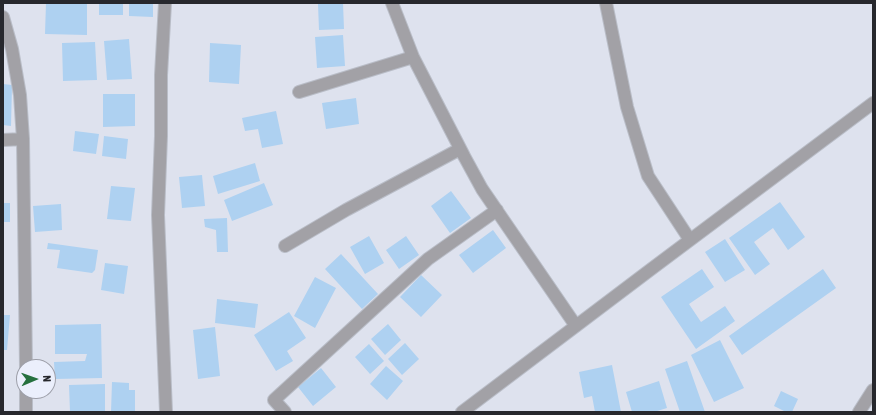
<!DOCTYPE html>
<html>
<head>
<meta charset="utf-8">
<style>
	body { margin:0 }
	#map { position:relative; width:876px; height:415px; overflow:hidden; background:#dee2ee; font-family:"Asap Condensed",sans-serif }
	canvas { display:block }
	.frame { position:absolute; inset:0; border:4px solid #27282d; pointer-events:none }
	.north { position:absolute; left:16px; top:359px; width:40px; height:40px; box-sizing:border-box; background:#ebeffc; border:1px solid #9d9fa9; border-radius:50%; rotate:88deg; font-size:11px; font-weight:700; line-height:16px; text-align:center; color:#27282d }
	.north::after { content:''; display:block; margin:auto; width:14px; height:18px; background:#25703e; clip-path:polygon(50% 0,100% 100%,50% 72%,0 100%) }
</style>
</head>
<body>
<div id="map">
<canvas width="876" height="415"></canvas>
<div class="frame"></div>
<div class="north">N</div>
</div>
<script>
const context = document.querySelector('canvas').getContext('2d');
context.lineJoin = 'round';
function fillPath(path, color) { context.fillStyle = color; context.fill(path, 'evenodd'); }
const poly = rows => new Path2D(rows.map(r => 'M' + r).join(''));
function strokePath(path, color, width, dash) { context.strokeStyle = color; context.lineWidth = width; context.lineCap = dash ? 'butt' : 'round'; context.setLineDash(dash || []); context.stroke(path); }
fillPath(poly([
	[46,3,87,4,87,35,45,34],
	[99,3,123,3,123,15,99,15],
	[129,3,153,3,153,17,129,16],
	[343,3,344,29,319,30,318,4],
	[343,35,345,66,317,68,315,37],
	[129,39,132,79,107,80,104,41],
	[95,42,97,80,63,81,62,43],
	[210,43,241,45,239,84,209,82],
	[3,84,12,85,11,126,3,125],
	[103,94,135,94,135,126,103,127],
	[356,98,359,124,326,129,322,103],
	[276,111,283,144,262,148,258,129,245,131,242,118],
	[75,131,99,134,96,154,73,151],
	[104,136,128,139,126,159,102,156],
	[255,163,260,181,218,194,213,176],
	[202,175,205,206,182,208,179,177],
	[264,183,273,205,232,221,224,200],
	[111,186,135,188,131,221,107,219],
	[451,191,471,218,450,233,431,206],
	[780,202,805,237,788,250,773,228,754,242,770,264,755,275,729,238],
	[3,203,10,203,10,222,3,222],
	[61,204,62,230,35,232,33,206],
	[227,218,228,252,217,252,216,230,205,227,204,219],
	[493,230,506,248,473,273,459,255],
	[369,236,384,263,365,274,350,247],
	[406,236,419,255,399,269,386,250],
	[725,239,745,270,725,282,705,252],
	[48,243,98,250,95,270,92,273,57,268,60,250,47,249],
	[341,254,378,294,362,309,325,269],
	[105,263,128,266,124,294,101,290],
	[702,269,714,287,689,304,701,322,725,306,735,321,696,349,661,297],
	[823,269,836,288,742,355,729,336],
	[421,275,442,295,421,317,400,297],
	[315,277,336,288,315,328,294,316],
	[217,299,258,304,255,328,215,323],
	[289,312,306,338,287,351,293,361,276,371,254,335],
	[3,315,10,315,7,350,3,350],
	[101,324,102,378,55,379,54,362,85,361,87,354,55,354,55,325],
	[388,324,401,340,385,355,371,339],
	[215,327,220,376,198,379,193,330],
	[720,340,744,388,714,402,691,355],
	[405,343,419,359,402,375,388,359],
	[369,344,384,361,370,374,355,357],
	[687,361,705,412,680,412,665,369],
	[612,365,621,412,595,412,592,396,584,398,579,372],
	[386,366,403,381,387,400,370,384],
	[321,368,336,387,313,406,298,387],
	[659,381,667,408,654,412,632,412,626,392],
	[112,382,129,383,129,390,135,390,135,412,111,412],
	[105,384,105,412,70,412,69,385],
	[781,391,798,399,792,412,786,412,774,406]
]), '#aed1f1');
const street = poly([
	[165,3,161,75,161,136,158,215,166,412],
	[392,3,413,57,464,156,482,189,576,326],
	[606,3,627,107,648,176,690,240],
	[3,17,12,49,20,95,23,139,26,367],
	[299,92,413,57],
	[3,140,23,139],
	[285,246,346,210,460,149],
	[26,412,26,391],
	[285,412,274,400,428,259,497,210],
	[462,412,650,270,873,103],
	[859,412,873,390]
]);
strokePath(street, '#b9bdc7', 14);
strokePath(street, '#a2a1a6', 12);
</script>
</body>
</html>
